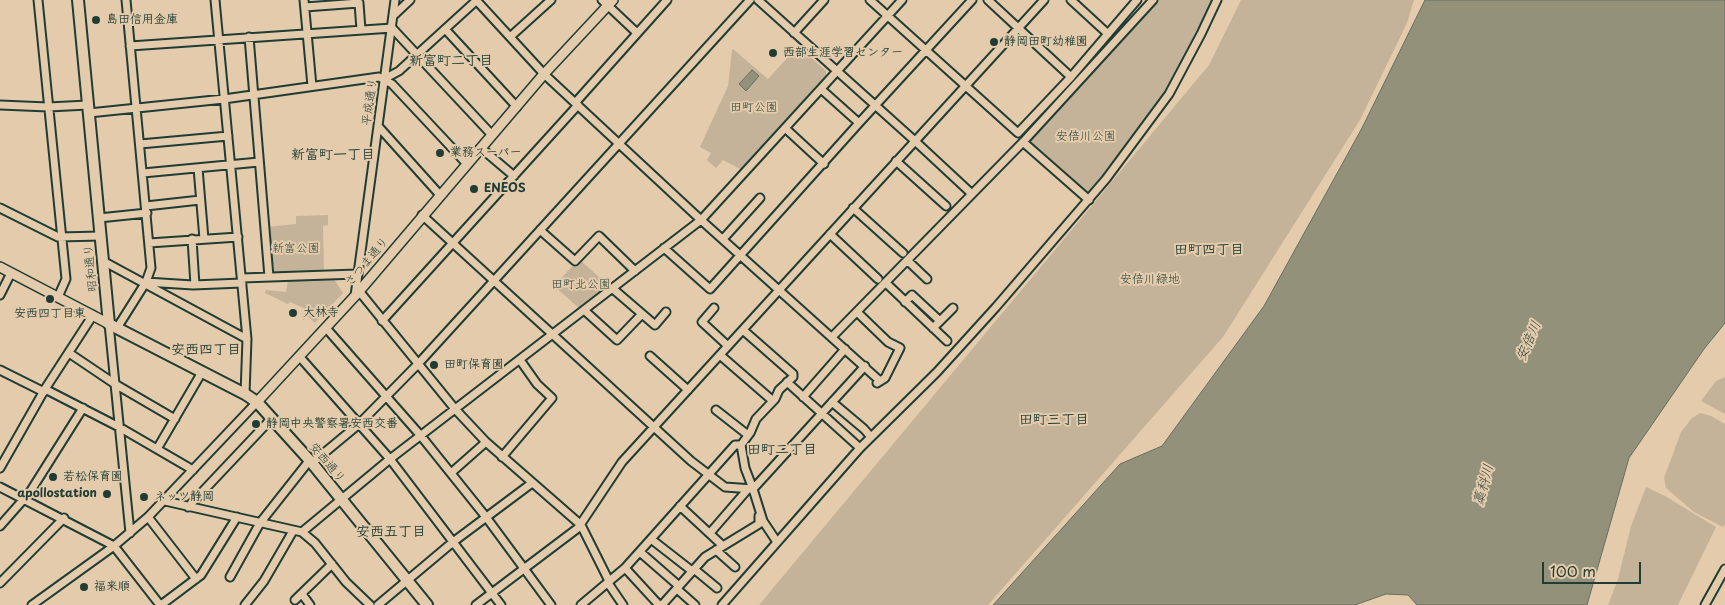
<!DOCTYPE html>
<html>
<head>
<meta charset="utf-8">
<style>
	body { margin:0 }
	#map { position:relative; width:1725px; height:605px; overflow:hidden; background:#e4cbac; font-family:"Playpen Sans",sans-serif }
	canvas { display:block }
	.scale { position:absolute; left:1542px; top:562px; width:99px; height:22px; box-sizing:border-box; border:2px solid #1f3d34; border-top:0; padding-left:6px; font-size:15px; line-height:18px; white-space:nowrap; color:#1f3d34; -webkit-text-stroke:4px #e4cbac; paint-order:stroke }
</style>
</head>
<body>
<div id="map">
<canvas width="1725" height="605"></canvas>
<div class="scale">100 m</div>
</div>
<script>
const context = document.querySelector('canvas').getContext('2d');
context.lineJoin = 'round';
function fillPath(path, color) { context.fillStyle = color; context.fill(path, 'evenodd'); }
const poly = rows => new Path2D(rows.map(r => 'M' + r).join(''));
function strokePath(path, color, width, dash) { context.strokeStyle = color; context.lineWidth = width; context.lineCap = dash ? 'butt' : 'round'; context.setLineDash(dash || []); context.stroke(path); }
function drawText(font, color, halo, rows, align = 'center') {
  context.font = font + ' "Playpen Sans","Klee One",sans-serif'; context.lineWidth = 4; context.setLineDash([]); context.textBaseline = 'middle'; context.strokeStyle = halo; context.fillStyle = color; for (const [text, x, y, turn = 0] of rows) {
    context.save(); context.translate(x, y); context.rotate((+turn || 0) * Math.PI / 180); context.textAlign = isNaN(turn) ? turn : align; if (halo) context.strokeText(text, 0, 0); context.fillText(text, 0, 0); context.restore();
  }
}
fillPath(poly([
	[1156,0,1214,0,1177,73,1120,157,1088,197,1029,145,1031,140],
	[1241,0,1414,0,1407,23,1360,120,1223,337,988,605,759,605,1209,65],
	[798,46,826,71,826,77,742,170,723,160,716,168,707,160,711,153,700,147,728,86,732,50,733,49,768,79],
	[328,215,328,225,323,226,324,272,274,274,271,271,267,227,296,224,296,216],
	[579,259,609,286,580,309,554,286],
	[334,279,343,293,315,323,307,316,304,320,302,319,306,309,290,302,288,304,265,293,266,290,286,292,288,280],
	[1725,377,1725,414,1701,401,1716,381],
	[1700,413,1711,416,1725,424,1725,524,1723,527,1694,512,1666,488,1664,478,1681,432,1692,418],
	[1646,487,1665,496,1716,527,1678,605,1608,605,1618,579,1631,526]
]), '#c4b399');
const water = poly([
	[1425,0,1725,0,1725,323,1704,349,1629,458,1587,605,1417,605,1408,595,1386,594,1355,605,993,605,1120,464,1162,446,1264,306,1362,128,1425,0],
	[752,70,759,76,746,91,739,84,752,70]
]);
fillPath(water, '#94917b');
strokePath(water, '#656f5f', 1);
const minor = poly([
	[38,0,66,279,58,297],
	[215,0,247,339,245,394],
	[304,0,312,86],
	[476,0,544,74,701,220,880,381],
	[602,0,637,33],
	[758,0,915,141,972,194],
	[870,0,1018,133,1071,77,1137,0],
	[988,0,1071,77],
	[1071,0,1108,34],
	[305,7,359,3,361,30],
	[393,16,410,0],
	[445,29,517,107],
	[794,33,824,0],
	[249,37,269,277],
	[510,37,551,0],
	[130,46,392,28,492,135],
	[384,79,399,71,477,0],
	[575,103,667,0],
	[0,105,48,107,88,105],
	[89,113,224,99,379,77,392,84,467,164],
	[859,123,972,0],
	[378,126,440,195],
	[785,128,824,164],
	[1023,142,1089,200],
	[140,144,228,136],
	[481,148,514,176],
	[896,161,946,206],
	[198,168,204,239],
	[143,173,259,162],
	[146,206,200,200],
	[0,208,58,237,101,236],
	[853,208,903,253],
	[422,215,691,461,725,487,753,489,763,521,777,542],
	[99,218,147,213],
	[540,230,575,261,599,236,635,271],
	[830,234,878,279],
	[192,239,195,285],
	[723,239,760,198],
	[149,243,238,237],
	[664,248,710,289,859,123,821,89],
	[103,261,247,339],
	[908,261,927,279],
	[242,278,357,274],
	[146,282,193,285,242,283],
	[886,283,947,341],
	[612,288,655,325,666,312],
	[359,291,455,409,486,442,581,525,609,581],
	[0,295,11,273],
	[355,296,395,0],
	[905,302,912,295,940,321],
	[714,308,702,322,728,346],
	[584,310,617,340,642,314],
	[857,312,888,342,900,348,885,378,877,383],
	[382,321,578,105],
	[109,324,130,533],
	[117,328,146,282,151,268,126,0],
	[326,328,421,436,486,517,551,605],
	[933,328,953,308],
	[743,330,793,374,793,377,779,390,775,399,756,419,750,433,741,445,745,468,753,489,865,366],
	[832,337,1023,142,1153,0],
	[69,353,115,384,175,419],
	[720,355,773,401],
	[299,356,390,459,501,605],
	[650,356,688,390],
	[0,370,44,392],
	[787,382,860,448],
	[45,389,119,427,193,470],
	[803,397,845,349],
	[832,402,864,429,871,437],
	[716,410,748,435],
	[157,449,202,372],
	[502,457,552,398,537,384,520,360],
	[312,463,359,424,418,364,750,0],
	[0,468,45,389,93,315],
	[451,473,486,442],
	[0,487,114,546,160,605],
	[165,501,302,532,315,543,346,582,370,605],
	[680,506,722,545],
	[188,507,272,418],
	[148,517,196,579],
	[0,526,30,492,83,408],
	[302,532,390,459,701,220,902,0],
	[710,533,748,489],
	[651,539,692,571],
	[716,550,735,567],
	[640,552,679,586],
	[625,568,659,605],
	[694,569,717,588],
	[230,577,260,523,309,461],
	[0,583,64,518],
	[608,583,623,605],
	[677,589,695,605],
	[302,594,310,605],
	[295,600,332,564],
	[32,605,114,546,148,517,257,402],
	[161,605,201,575,237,517],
	[245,605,264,581,293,531],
	[378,605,453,542,532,483],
	[476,605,578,528,622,462,1044,0],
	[581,605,625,568,735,445,741,445],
	[662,605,705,557,759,524,759,516],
	[722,605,860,448,937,372,996,307,1106,179,1169,94,1201,34,1217,0],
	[1705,605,1725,569]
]);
const major = poly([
	[0,267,113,326],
	[253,400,257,402,355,296,544,74,613,0]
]);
const highway = poly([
	[78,0,109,324,245,394,257,402,312,463,427,605]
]);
strokePath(minor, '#1f3d34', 11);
strokePath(major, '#1f3d34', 12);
strokePath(highway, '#1f3d34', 14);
strokePath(minor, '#e4cbac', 7);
strokePath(major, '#e4cbac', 9);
strokePath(highway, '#e4cbac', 10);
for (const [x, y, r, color] of [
	[96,20,5,"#1f3d34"],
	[994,42,5,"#1f3d34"],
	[773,53,5,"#1f3d34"],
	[440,153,5,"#1f3d34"],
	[474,189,5,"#1f3d34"],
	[50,299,5,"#1f3d34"],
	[293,313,5,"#1f3d34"],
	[434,365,5,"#1f3d34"],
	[256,424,5,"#1f3d34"],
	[53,477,5,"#1f3d34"],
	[107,494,5,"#1f3d34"],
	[144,497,5,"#1f3d34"],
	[84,587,5,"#1f3d34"]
]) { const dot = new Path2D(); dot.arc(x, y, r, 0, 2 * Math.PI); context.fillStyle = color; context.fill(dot); strokePath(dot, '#e4cbac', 2); }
drawText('bold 12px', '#1f3d34', '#e4cbac', [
	["島田信用金庫",106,20],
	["静岡田町幼稚園",1004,42],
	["西部生涯学習センター",783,53],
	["業務スーパー",450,153],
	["ENEOS",484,189],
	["大林寺",303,313],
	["安西四丁目東",50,314,"center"],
	["田町保育園",444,365],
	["静岡中央警察署安西交番",266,424],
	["若松保育園",63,477],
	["apollostation",97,494,"right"],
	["ネッツ静岡",154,497],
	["福来順",94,587]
], 'left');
drawText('12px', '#1f3d34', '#e4cbac', [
	["平成通り",370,102,-82],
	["さつま通り",367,262,-50],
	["昭和通り",91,268,-96],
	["安西通り",327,463,50]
]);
drawText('12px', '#274339', '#e4cbac', [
	["田町公園",754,108],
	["安倍川公園",1086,137],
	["新富公園",296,249],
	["安倍川緑地",1150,280],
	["田町北公園",581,285]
]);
drawText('bold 14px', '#1f3d34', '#e4cbac', [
	["新富町二丁目",451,61],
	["新富町一丁目",333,155],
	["田町四丁目",1209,250],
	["安西四丁目",206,350],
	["田町三丁目",1054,420],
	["田町二丁目",782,450],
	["安西五丁目",391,532]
]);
drawText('italic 14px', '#2b453b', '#e4cbac', [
	["安倍川",1529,341,-66],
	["藁科川",1484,485,-74]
]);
</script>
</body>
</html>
